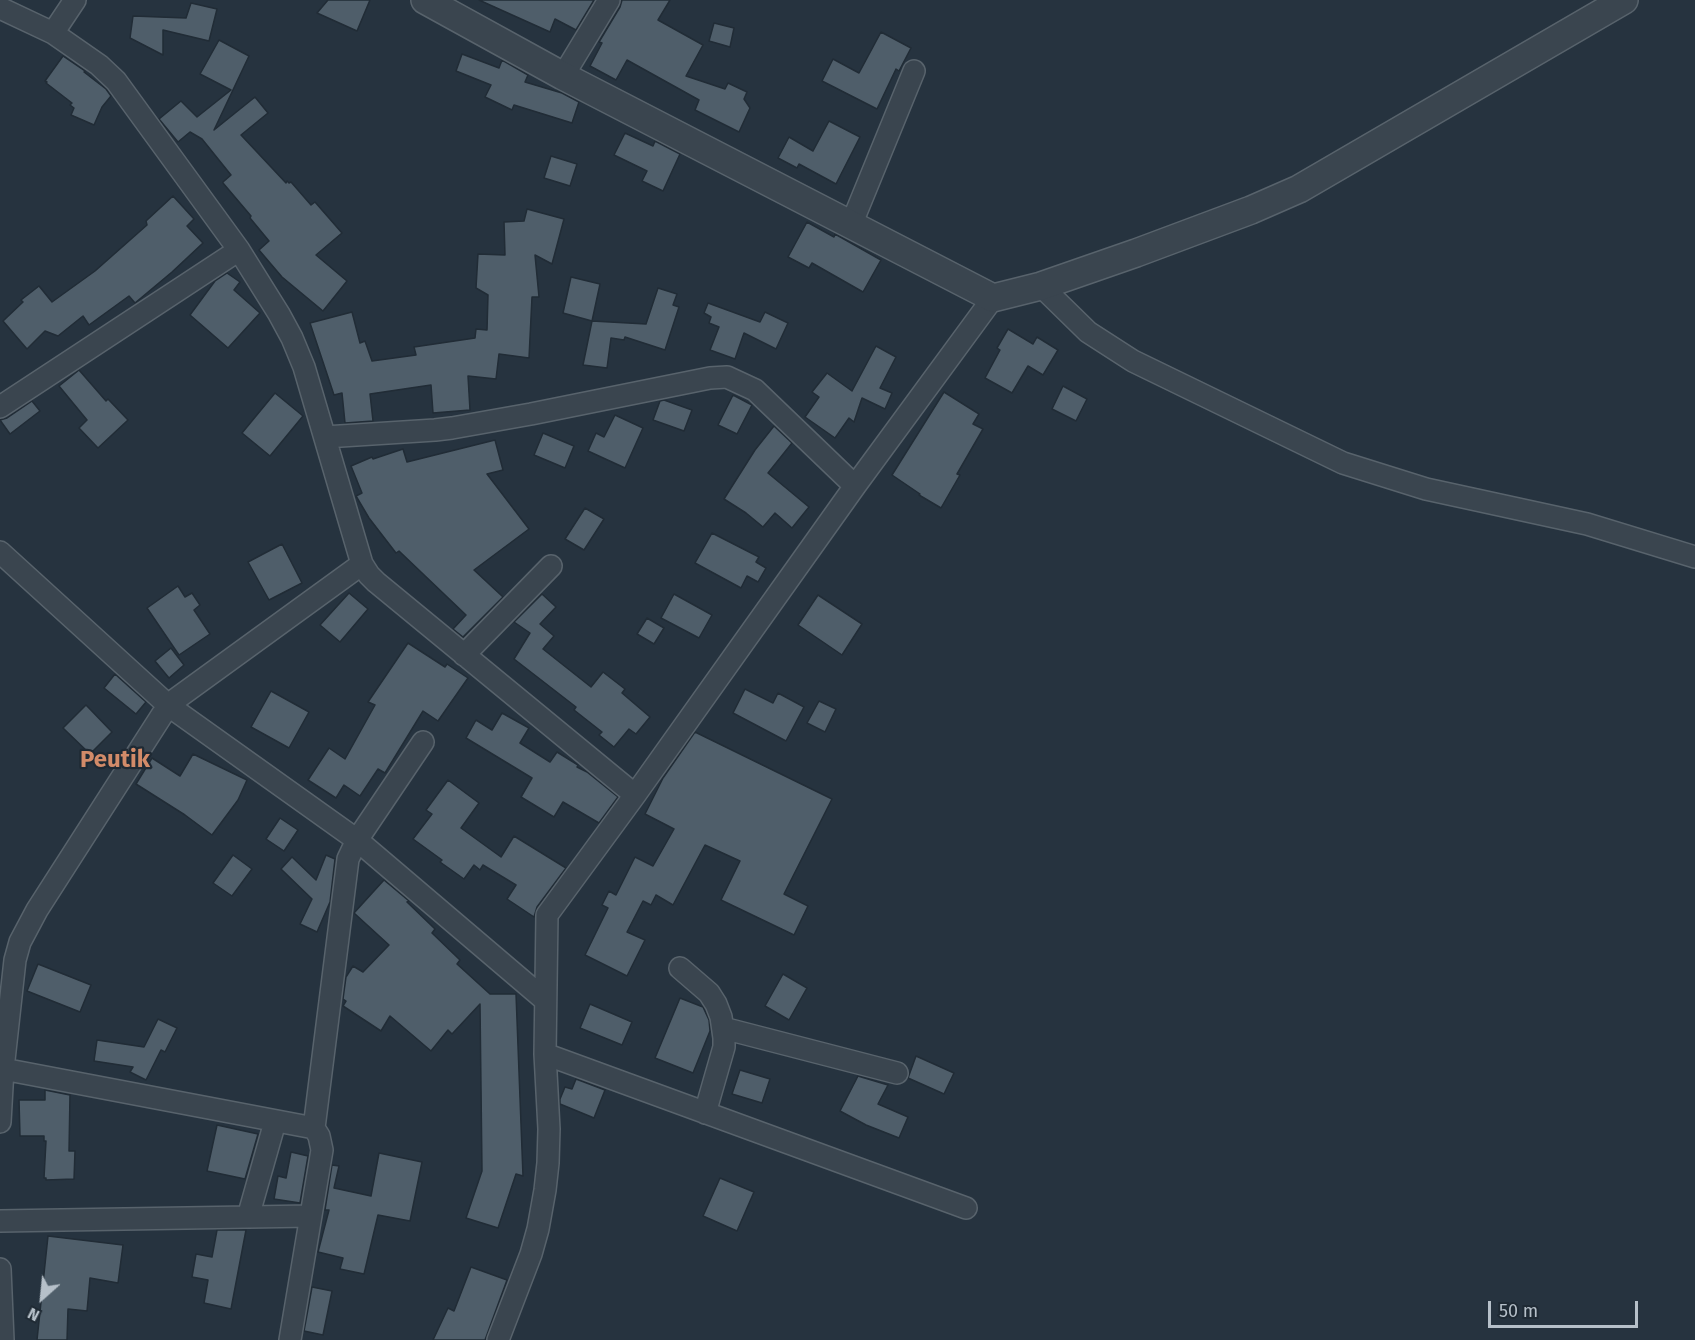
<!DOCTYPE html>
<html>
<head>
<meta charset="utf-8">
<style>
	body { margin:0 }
	#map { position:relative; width:1695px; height:1340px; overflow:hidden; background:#26333f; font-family:"Fira Sans",sans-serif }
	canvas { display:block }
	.north { position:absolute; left:12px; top:1268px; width:60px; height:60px; -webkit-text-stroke:4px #1f2a34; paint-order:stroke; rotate:207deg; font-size:16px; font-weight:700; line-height:24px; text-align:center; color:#b6c0c9 }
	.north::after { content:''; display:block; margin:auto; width:21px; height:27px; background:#b6c0c9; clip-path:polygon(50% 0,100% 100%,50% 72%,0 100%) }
	.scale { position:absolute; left:1488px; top:1301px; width:150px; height:27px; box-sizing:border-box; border:3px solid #b6c0c9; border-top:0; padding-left:8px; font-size:18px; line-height:21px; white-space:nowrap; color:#b6c0c9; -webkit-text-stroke:4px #1f2a34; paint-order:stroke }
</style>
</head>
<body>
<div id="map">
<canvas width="1695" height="1340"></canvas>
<div class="north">N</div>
<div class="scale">50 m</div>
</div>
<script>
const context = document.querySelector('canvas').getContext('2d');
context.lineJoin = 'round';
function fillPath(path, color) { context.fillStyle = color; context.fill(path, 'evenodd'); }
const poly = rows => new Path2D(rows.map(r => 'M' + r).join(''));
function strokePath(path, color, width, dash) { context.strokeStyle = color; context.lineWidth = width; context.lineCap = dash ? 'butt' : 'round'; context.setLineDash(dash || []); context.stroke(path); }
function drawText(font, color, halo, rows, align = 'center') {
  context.font = font + ' "Fira Sans",sans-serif'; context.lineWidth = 4.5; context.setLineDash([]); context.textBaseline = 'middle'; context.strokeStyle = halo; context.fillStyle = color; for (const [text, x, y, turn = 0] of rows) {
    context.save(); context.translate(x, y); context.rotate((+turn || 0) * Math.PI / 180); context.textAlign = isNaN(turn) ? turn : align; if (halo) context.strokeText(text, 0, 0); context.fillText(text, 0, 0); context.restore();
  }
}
const building = poly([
	[328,0,370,0,357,31,317,13,328,0],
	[479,0,594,0,576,30,555,19,550,32,479,0],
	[622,0,670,0,658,20,703,45,686,76,725,89,728,83,747,92,744,99,750,108,739,132,695,110,699,100,627,60,616,80,590,66,602,43,599,42,620,7,622,0],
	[191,3,217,9,209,41,163,30,163,55,130,38,133,16,186,18,191,3],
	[714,23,734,28,730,47,709,41,714,23],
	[881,32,911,48,899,71,896,69,877,109,822,81,833,59,859,73,881,32],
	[219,40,249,56,214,130,255,97,268,113,241,135,286,183,287,181,289,183,291,182,311,205,315,202,342,233,316,255,347,281,323,311,282,277,259,250,269,241,250,218,251,216,223,183,223,182,231,175,202,139,190,132,178,142,159,119,181,101,197,117,231,90,200,74,219,40],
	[462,54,499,68,502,60,528,75,525,82,562,93,579,102,572,123,514,105,512,110,485,97,491,85,456,71,462,54],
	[63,56,85,71,84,72,106,89,111,96,102,107,94,125,71,115,74,108,70,105,72,103,46,83,47,82,45,81,63,56],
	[829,121,860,137,836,184,799,164,797,168,778,158,789,137,813,151,829,121],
	[625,133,653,146,655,141,680,154,663,191,642,181,647,171,614,155,625,133],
	[551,156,577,164,570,186,544,178,551,156],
	[173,196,194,219,187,226,203,243,172,272,135,303,129,296,89,325,83,316,58,336,45,331,27,349,3,321,23,302,21,300,39,286,52,302,95,271,147,225,146,221,173,196],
	[527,209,564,219,552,264,535,255,539,297,532,297,529,358,499,354,496,379,468,376,470,410,433,413,431,385,370,394,373,421,345,423,342,393,334,395,310,323,352,312,360,343,365,341,372,361,416,355,414,347,475,338,476,329,487,330,488,295,476,288,478,254,505,255,504,222,524,221,527,209],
	[807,222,834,237,835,234,881,260,863,292,812,263,809,268,788,257,807,222],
	[227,273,240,282,234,290,260,313,228,348,190,315,215,281,227,273],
	[571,277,600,284,592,321,563,313,571,277],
	[658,288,677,294,673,305,679,307,665,350,625,337,624,340,611,338,607,368,583,365,592,321,646,324,658,288],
	[708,303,760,322,765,312,788,323,776,349,744,333,735,359,710,350,719,327,709,323,711,317,704,313,708,303],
	[1008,329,1033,344,1037,337,1058,350,1043,375,1028,366,1012,393,985,378,1000,350,997,348,1008,329],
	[876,346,896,357,880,388,892,393,885,409,862,398,854,422,849,418,835,438,805,417,819,397,812,392,827,373,852,391,876,346],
	[79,370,106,401,108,399,128,420,98,448,79,428,87,420,59,386,79,370],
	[1063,386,1087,399,1076,421,1052,409,1063,386],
	[944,392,979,414,973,424,983,429,957,474,960,475,941,508,919,495,920,494,892,475,944,392],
	[275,393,303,416,270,456,242,433,275,393],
	[733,395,752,405,737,434,718,425,733,395],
	[664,400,692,410,684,431,653,420,660,401,664,400],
	[32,401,40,411,10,434,0,420,7,418,32,401],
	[615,415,643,428,625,468,588,451,596,433,604,437,615,415],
	[774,426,792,443,768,473,809,507,792,528,775,513,763,527,746,513,724,499,755,450,774,426],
	[543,433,574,446,565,468,534,455,543,433],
	[495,440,503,470,487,474,529,529,474,570,503,597,463,637,453,629,466,615,399,551,396,553,369,518,356,496,362,493,351,466,372,457,373,459,403,449,407,462,495,440],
	[585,508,604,519,584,550,565,539,585,508],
	[712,533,759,557,756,562,766,568,758,582,747,576,741,588,695,563,712,533],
	[282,544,302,583,269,600,248,562,282,544],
	[178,586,185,597,192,593,200,605,194,610,210,634,179,655,147,608,178,586],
	[349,593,368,609,340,642,320,625,349,593],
	[542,594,556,607,540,624,554,636,543,649,591,687,603,672,625,689,622,693,650,717,636,734,629,729,614,747,599,735,602,732,574,710,576,707,514,659,530,633,514,622,542,594],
	[674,594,712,615,699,638,661,618,674,594],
	[818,595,862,624,842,655,798,625,818,595],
	[647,618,664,628,654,644,637,634,647,618],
	[408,643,445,667,447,664,468,678,438,721,423,711,385,773,378,769,360,796,344,785,336,798,308,780,329,748,345,759,375,705,368,702,408,643],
	[171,648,184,665,169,678,155,661,171,648],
	[115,674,146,702,136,714,104,688,115,674],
	[745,689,773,703,778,693,804,707,786,741,733,713,745,689],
	[271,691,309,712,289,748,251,727,271,691],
	[819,701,836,709,825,732,807,723,819,701],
	[86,705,112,732,90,754,63,728,86,705],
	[502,713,529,728,520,743,550,762,557,752,578,765,577,767,587,772,618,797,599,823,563,802,554,817,521,797,532,778,466,738,476,720,492,730,502,713],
	[695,732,832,799,784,894,808,906,794,935,721,900,740,861,705,845,673,905,656,895,651,905,643,901,627,932,645,940,627,976,585,955,608,908,602,905,609,891,616,895,635,857,653,866,674,829,645,814,663,778,695,732],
	[193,754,247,780,238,800,212,835,185,815,136,784,152,758,180,776,193,754],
	[448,780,479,803,461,828,501,857,514,836,566,868,537,907,534,917,507,899,516,885,483,865,480,870,474,865,464,879,440,862,442,860,413,839,432,814,426,810,448,780],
	[280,818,298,830,284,851,266,839,280,818],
	[233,855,252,869,232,896,213,883,233,855],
	[326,855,335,859,330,902,317,932,300,924,312,899,281,869,292,857,316,880,326,855],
	[384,880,409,901,407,902,435,929,432,933,460,960,457,964,490,994,516,994,523,1176,516,1174,498,1228,466,1218,482,1171,480,1004,452,1034,448,1030,431,1051,390,1016,381,1031,343,1006,346,1001,343,999,346,977,353,966,363,972,389,945,354,913,384,880],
	[38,964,91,985,80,1012,27,991,38,964],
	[783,974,807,988,789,1020,765,1006,783,974],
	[680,998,703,1007,709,1020,710,1031,693,1073,655,1058,680,998],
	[590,1004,632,1022,622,1045,580,1028,590,1004],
	[158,1019,177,1028,165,1052,161,1050,146,1080,130,1072,133,1067,94,1061,97,1040,144,1047,158,1019],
	[916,1056,954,1073,944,1094,908,1078,916,1056],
	[740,1070,770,1079,762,1103,732,1094,740,1070],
	[858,1076,888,1085,878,1104,908,1117,899,1138,866,1125,840,1111,858,1076],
	[576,1079,605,1090,594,1118,560,1104,560,1099,565,1087,572,1089,576,1079],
	[45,1090,70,1095,69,1151,75,1151,74,1179,46,1180,46,1178,44,1178,46,1141,44,1141,44,1136,20,1136,19,1100,45,1100,45,1090],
	[217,1125,258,1134,245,1179,207,1171,217,1125],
	[291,1152,308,1156,300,1203,274,1199,278,1176,286,1178,291,1152],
	[379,1153,422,1162,410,1221,378,1215,364,1274,340,1269,343,1258,318,1252,329,1210,325,1210,332,1165,339,1166,334,1188,371,1196,379,1153],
	[720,1178,754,1192,737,1231,703,1216,720,1178],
	[217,1230,246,1230,231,1309,204,1303,208,1280,192,1277,196,1254,212,1257,217,1230],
	[48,1236,123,1245,118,1283,90,1278,87,1311,68,1309,67,1340,37,1340,48,1236],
	[471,1267,507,1280,485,1340,433,1340,448,1308,454,1311,471,1267],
	[312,1287,332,1291,323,1335,304,1331,312,1287]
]);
fillPath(building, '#4f5e6a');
strokePath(building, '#212c36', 1.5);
const minor = poly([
	[0,8,53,33,99,65,116,81,239,250,279,314,292,338,304,367,362,564,369,575,376,582,635,795],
	[53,33,75,0],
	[563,76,609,0],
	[851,225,914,71],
	[1041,286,1088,332,1133,361,1343,463,1426,489,1587,524,1695,557],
	[0,407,239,250],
	[325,437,435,430,452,428,531,414,710,378,727,377,755,390,855,486],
	[0,552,169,706,357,840,545,1000],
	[464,655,551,566],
	[680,968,709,993,716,1004,721,1017,724,1038,724,1047,705,1113],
	[723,1028,897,1073],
	[545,1054,966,1208],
	[3,1069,314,1128,348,859,357,840,423,742],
	[0,1122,3,1069,15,960,20,942,37,910,162,715,176,699,362,564],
	[248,1217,275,1122],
	[0,1221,311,1216],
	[0,1269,3,1340],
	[290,1340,322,1150,319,1136,314,1128],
	[498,1340,531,1254,538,1229,545,1190,548,1163,549,1129,545,1054,547,915,635,795,855,486,993,298]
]);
const tertiary = poly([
	[425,0,563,76,993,298,1041,286,1136,253,1251,210,1299,189,1624,0]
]);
strokePath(minor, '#58636c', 24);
strokePath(tertiary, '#58636c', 30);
strokePath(minor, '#3a454f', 21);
strokePath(tertiary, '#3a454f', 27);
drawText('bold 24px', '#d28b69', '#1f2a34', [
	["Peutik",115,760]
]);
</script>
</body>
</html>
